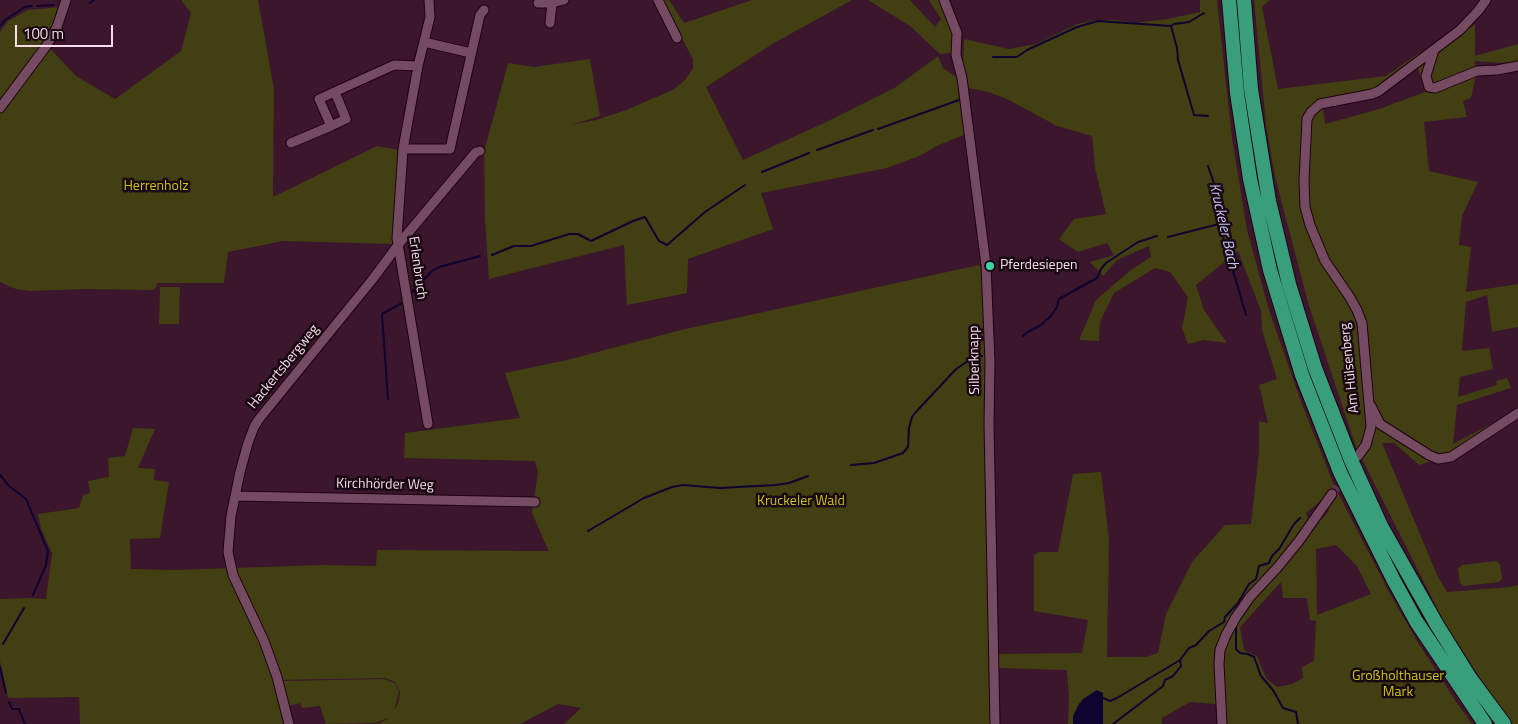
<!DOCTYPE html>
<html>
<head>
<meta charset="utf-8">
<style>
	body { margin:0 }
	#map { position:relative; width:1518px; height:724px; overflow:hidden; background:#3b162c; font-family:"Titillium Web",sans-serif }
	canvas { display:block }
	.scale { position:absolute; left:15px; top:25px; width:98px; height:22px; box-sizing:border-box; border:2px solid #f6dce9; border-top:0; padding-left:6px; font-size:15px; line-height:18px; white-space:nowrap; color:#f6dce9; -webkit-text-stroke:4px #180811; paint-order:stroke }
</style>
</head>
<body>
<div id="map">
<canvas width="1518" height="724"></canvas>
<div class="scale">100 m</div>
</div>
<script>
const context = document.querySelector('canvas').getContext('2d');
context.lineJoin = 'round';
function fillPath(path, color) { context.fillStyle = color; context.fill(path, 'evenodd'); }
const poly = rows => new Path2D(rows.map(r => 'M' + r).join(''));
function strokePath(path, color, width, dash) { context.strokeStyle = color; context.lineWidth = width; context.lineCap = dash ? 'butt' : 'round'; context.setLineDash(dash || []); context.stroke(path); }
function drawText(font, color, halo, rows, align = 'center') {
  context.font = font + ' "Titillium Web",sans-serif'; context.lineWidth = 5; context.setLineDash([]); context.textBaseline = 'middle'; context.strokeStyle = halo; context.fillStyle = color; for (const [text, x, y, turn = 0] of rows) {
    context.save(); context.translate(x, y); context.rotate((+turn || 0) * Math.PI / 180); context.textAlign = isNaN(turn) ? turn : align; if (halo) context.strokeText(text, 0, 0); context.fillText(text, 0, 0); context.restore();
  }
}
fillPath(poly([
	[181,0,258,0,274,89,273,197,377,146,398,150,394,240,392,244,283,241,228,252,224,283,157,283,156,288,152,290,84,289,29,291,16,289,0,282,0,32,8,21,28,10,61,7,46,44,76,76,115,99,181,51,191,13],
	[661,0,669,0,684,23,752,0,852,0,774,43,706,87,743,160,826,122,896,87,938,56,943,68,958,78,961,93,966,134,939,145,919,156,887,168,761,193,773,229,688,259,687,293,627,305,624,245,489,279,485,221,484,152,508,63,534,67,590,59,600,116,571,125,596,120,626,110,673,90,686,79,693,68,693,59],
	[868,0,910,0,935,27,941,19,929,0,941,0,947,13,954,41,952,53,940,54,910,26],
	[1200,0,1217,0,1232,138,1247,230,1269,310,1300,399,1334,485,1390,594,1417,641,1457,703,1472,724,1226,724,1226,705,1190,702,1162,718,1162,724,1068,724,1069,697,1067,670,999,668,998,654,1082,653,1088,620,1034,611,1034,555,1039,552,1058,552,1073,474,1101,472,1109,539,1107,657,1146,657,1158,653,1166,614,1192,562,1225,525,1251,524,1259,452,1259,421,1268,423,1259,385,1277,379,1262,330,1261,311,1238,251,1196,285,1204,310,1227,343,1204,340,1188,344,1182,328,1188,297,1170,272,1155,268,1114,293,1100,322,1099,341,1079,340,1096,300,1131,270,1151,257,1149,246,1117,260,1103,276,1090,262,1114,255,1107,243,1078,252,1059,239,1074,219,1106,214,1095,168,1092,136,1057,126,1007,99,988,92,969,88,963,64,964,39,1009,49,1036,44,1077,24,1098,20,1116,20,1135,23,1168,19,1200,12],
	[1323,499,1329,511,1312,529,1306,513],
	[1336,545,1357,566,1371,594,1317,615,1316,549],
	[1281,582,1283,598,1307,598,1310,620,1316,621,1314,661,1302,667,1303,678,1292,684,1277,687,1266,678,1257,656,1244,650,1240,627],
	[1254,0,1270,0,1262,7,1278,89,1386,76,1419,53,1418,59,1378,89,1322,100,1325,124,1379,109,1425,92,1418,68,1475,24,1475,56,1518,44,1518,61,1503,63,1475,61,1476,75,1471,98,1463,101,1467,117,1424,122,1429,171,1478,182,1462,216,1459,245,1471,247,1466,292,1518,284,1518,327,1492,332,1487,295,1466,302,1462,351,1489,348,1493,369,1460,377,1458,397,1497,385,1496,381,1507,378,1511,388,1457,405,1453,444,1495,422,1518,407,1518,412,1452,455,1419,465,1394,443,1382,443,1437,575,1447,592,1510,587,1518,585,1518,724,1513,724,1483,683,1443,620,1356,447,1309,306,1275,177,1266,125],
	[979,265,985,271,993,724,564,724,581,708,558,704,520,724,376,724,386,720,388,718,375,723,326,724,320,706,302,708,300,703,289,706,281,681,384,679,389,681,395,683,399,692,394,711,399,701,400,692,395,682,385,678,276,680,286,724,80,724,79,697,8,698,0,661,0,599,30,598,46,599,52,553,41,529,38,514,79,508,83,495,90,493,88,481,109,477,108,458,125,456,133,428,155,429,138,468,155,469,154,480,169,482,160,538,130,539,131,569,175,570,321,565,376,566,377,550,548,551,549,552,532,513,538,472,535,461,404,458,405,433,520,418,505,373,567,360,681,330],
	[160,287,180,287,179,324,159,324],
	[1496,561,1500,564,1502,578,1499,582,1464,586,1460,583,1458,569,1462,565]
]), '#423f12');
fillPath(poly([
	[1097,690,1103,693,1103,724,1073,724,1073,716,1079,704,1083,699]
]), '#0f0330');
strokePath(poly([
	[90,3,94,0],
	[37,6,54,5],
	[1204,13,1189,22,1174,24,1171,26,1177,48,1178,60,1194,115,1208,116],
	[0,26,5,20,25,7,32,6],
	[993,57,1017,57,1027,50,1077,27,1098,21,1171,26],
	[878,129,959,100],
	[817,150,873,130],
	[1208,166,1217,192,1219,223,1246,315],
	[762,172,809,153],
	[1168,237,1219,224],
	[492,255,514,246,531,246,569,234,578,234,591,241,633,221,645,217,659,241,667,245,705,212,745,185],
	[410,294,432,271,439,267,480,256],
	[1023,336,1026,333,1041,325,1050,317,1057,307,1059,299,1097,278,1101,269,1106,263,1138,242,1157,236],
	[388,399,382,314,404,302],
	[851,465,874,463,903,453,908,447,909,428,912,417,915,413,956,369,974,357,982,356],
	[0,475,9,486,26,499,48,551,46,565,33,595],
	[588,531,644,498,672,487,683,485,720,488,776,485,789,483,808,476],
	[1236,625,1236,649,1240,653,1248,654,1254,657,1261,676,1273,690,1283,708,1296,712,1298,724],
	[3,644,24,608],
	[0,667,6,693],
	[1103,698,1110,701,1117,698,1180,660],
	[9,702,12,709,19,709,25,724],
	[1113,724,1163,686,1165,680,1173,676,1181,666,1180,660,1189,648,1196,645,1209,631,1224,622,1225,617,1238,603,1249,584,1256,579,1259,566,1269,563,1272,556,1279,549,1294,524,1300,518]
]), '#0f0330', 2);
strokePath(poly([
	[1332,494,1345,475]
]), '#573448', 9, [9, 4.5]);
const minor = poly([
	[658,0,677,38],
	[944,0,957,33,956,55,962,78,986,265,990,362,989,424,995,724],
	[538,3,552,3,564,0],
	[550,23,552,3],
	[424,42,471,53],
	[1434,50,1426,76,1429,87,1435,88,1477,71,1497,70,1518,66],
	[0,108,47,45,57,27,66,0],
	[331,126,346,119,335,92],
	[291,143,331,126,319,99,394,65,418,66],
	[403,149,450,149,480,15,484,10],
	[1371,406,1380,424,1429,455,1438,459,1451,457,1518,413],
	[428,424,397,238,403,149,418,66,430,17,429,0],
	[1358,456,1366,445,1371,427,1362,323,1357,310,1349,296,1325,261,1310,225,1305,207,1304,181,1307,119,1311,112,1320,104,1372,94,1379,91,1460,30,1478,11,1486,0],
	[235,496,535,502],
	[289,724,277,677,264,641,233,575,228,552,231,516,240,472,248,443,254,427,259,419,372,280,398,245,476,152,480,151],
	[1222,724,1219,664,1220,650,1226,635,1236,617,1250,597,1277,568,1299,541,1332,494]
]);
const highway = poly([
	[1229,0,1237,93,1250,179,1270,270,1302,375,1340,472,1393,579,1416,621,1485,724],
	[1244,0,1251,89,1269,201,1289,284,1315,368,1351,460,1381,526,1437,625,1470,678,1504,724]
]);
strokePath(minor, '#200114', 11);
strokePath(highway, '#200114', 16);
strokePath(minor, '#754b62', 9);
strokePath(highway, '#389e7b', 14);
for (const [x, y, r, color] of [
	[990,266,5,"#3dd4a3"]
]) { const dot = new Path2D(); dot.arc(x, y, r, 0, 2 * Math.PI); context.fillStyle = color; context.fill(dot); strokePath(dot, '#180811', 2); }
drawText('14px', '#ccc40a', '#180811', [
	["Herrenholz",156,187],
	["Kruckeler Wald",801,502],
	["Großholthauser",1398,677],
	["Mark",1398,693]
]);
drawText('14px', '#f6dce9', '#180811', [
	["Pferdesiepen",1000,266]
], 'left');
drawText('14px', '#f6dce9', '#180811', [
	["Erlenbruch",417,268,82],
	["Silberknapp",975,360,-91],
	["Hackertsbergweg",284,367,-51],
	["Am Hülsenberg",1350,368,-96],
	["Kirchhörder Weg",385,485,1]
]);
drawText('italic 15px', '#c7c5f6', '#180811', [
	["Kruckeler Bach",1223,226,77]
]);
</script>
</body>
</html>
